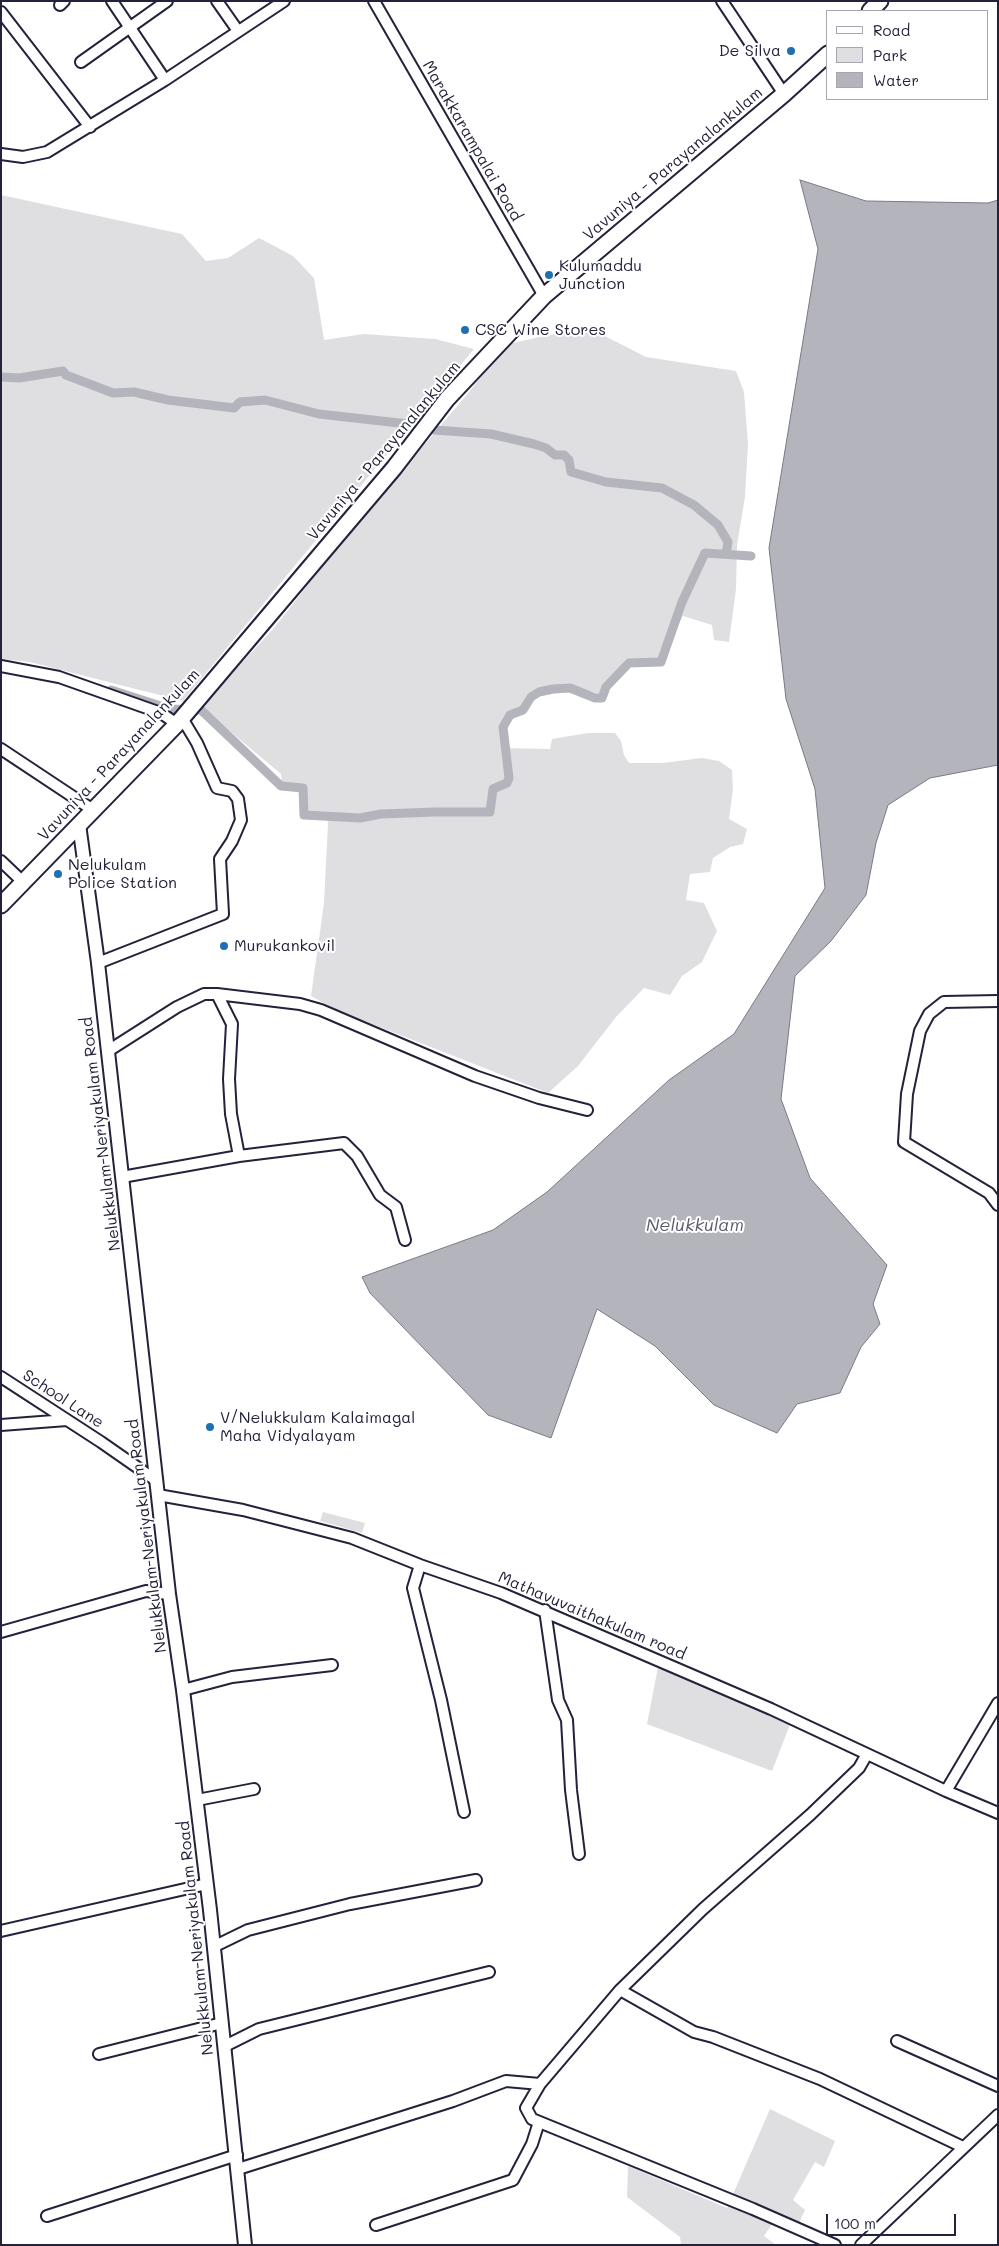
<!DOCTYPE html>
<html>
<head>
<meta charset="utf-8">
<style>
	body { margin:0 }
	#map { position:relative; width:999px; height:2246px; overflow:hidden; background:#fff; font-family:Mali,sans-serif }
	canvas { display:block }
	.frame { position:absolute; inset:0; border:2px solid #22223b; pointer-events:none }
	.legend { position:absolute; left:826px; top:10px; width:162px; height:90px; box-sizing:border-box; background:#fff; border:1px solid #a7a7b1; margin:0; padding:6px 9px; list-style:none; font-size:15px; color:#22223b }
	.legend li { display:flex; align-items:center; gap:10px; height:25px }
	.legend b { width:25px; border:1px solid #a7a7b1 }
	.scale { position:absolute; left:826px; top:2214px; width:130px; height:22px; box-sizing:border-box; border:2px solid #22223b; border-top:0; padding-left:6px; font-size:15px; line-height:18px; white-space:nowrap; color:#22223b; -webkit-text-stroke:4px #fff; paint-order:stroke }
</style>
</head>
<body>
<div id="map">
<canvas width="999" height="2246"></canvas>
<div class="frame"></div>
<ul class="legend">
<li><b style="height:6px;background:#fff"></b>Road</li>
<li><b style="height:14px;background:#dfdfe2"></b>Park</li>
<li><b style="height:14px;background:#b4b4bc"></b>Water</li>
</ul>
<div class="scale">100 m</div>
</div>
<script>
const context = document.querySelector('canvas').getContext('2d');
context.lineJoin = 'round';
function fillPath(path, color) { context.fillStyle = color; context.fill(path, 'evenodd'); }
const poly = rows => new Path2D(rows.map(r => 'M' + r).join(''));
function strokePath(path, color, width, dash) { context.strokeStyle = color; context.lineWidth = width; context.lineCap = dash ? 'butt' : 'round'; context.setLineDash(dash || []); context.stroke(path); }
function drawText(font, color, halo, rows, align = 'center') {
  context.font = font + ' Mali,sans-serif'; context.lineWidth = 4; context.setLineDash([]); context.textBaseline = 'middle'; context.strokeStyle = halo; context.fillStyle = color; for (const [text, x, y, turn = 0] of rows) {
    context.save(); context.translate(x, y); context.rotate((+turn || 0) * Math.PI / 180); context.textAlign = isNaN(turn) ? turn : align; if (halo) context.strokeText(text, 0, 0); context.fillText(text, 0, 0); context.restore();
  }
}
fillPath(poly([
	[1,195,182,234,206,261,228,258,259,238,293,256,314,278,324,340,364,334,435,339,474,349,183,701,30,662,1,659],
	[593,330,646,357,736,371,744,392,748,444,745,497,737,545,736,589,729,642,714,640,712,625,683,616,659,659,627,662,607,681,600,694,575,687,558,686,541,689,527,697,521,708,502,727,503,748,550,749,552,739,588,733,615,733,621,741,624,755,629,763,662,763,702,758,719,761,732,770,733,789,729,819,747,829,743,844,730,847,713,858,710,872,690,874,686,900,704,903,717,931,702,962,682,976,670,995,644,988,616,1017,578,1066,548,1093,339,1011,311,996,324,903,328,824,326,814,307,812,304,786,282,784,281,774,201,707,274,628,339,545,470,391,504,345,544,336],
	[323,1512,365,1523,362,1533,320,1521],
	[658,1667,791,1722,772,1771,647,1724],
	[770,2109,835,2141,824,2167,815,2162,793,2200,805,2210,794,2234,774,2221,764,2236,776,2245,681,2245,680,2237,627,2197,628,2166,727,2208]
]), '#dfdfe2');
const water = poly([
	[800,180,866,201,988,203,998,200,998,765,930,778,888,805,876,843,866,895,831,941,795,976,781,1099,810,1178,887,1265,873,1304,880,1324,861,1347,840,1393,797,1404,777,1433,714,1405,655,1346,597,1309,551,1438,488,1415,370,1293,362,1277,493,1230,547,1192,669,1080,734,1034,825,888,815,789,786,699,769,548,818,249,800,180]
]);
fillPath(water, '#b4b4bc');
strokePath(water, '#7a7a88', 1);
strokePath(poly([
	[1,377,19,378,63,371,66,375,113,393,134,392,168,400,234,408,240,402,265,400,319,414,408,424],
	[434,430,491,434,534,444,546,448,555,455,564,455,569,460,571,472,606,482,662,488,694,505,718,525,728,542,726,554],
	[111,690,170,709,201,710,281,786,303,788,304,815,360,818,381,814,435,812,490,812,493,789,507,783,509,778,503,727,510,715,523,710,531,697,539,692,553,689,570,688,595,698,602,698,606,687,629,663,661,662,682,602,705,553,751,556]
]), '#b4b4bc', 9);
const minor = poly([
	[112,1,165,80],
	[217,1,238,31],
	[374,1,544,296],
	[722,1,784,94],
	[60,5,64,1],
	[1,12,90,127],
	[81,62,167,1],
	[1,154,23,157,47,152,165,80,284,1],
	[1,666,59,677,161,713,177,724],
	[1,749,93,810],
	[1,861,23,882],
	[98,963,223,914,220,859,232,841,241,820,238,799,232,791,217,788,197,743,182,718],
	[217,994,232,1024,229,1079,231,1114,239,1156],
	[998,1001,944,1002,929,1014,920,1031,907,1094,904,1142,989,1193,998,1205],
	[108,1051,177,1007,204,994,217,994,300,1004,321,1010,475,1076,539,1098,587,1110],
	[122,1177,239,1156,344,1143,357,1156,380,1195,396,1207,405,1240],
	[1,1377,101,1442,157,1481],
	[1,1425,67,1420],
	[158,1495,243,1510,352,1538,420,1565,501,1593,771,1709,946,1791,998,1813],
	[420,1565,413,1588,441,1700,464,1812],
	[545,1610,558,1700,567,1720,571,1790,579,1854],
	[1,1632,146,1591,169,1594],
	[183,1690,232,1677,332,1665],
	[946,1791,998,1703],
	[197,1800,254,1789],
	[1,1931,207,1884],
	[213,1947,248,1930,350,1904,476,1880],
	[620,1990,694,2032,713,2037,820,2079,963,2147],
	[897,2041,998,2086],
	[225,2046,259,2029,489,1972],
	[99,2054,222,2023],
	[238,2169,453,2101,506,2081,540,2084],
	[47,2216,237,2155],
	[376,2225,513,2180,532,2144,539,2122],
	[835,2245,753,2209,532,2119,526,2108,540,2084,620,1990,703,1909,810,1815,859,1768,867,1754],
	[861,2245,998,2115]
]);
const major = poly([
	[79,824,98,963,169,1594,183,1690,210,1910,245,2245]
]);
const highway = poly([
	[870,11,880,1],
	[1,905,177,724,394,468,447,399,544,296,784,94,828,54]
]);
strokePath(minor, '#22223b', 14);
strokePath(major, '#22223b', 16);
strokePath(highway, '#22223b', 19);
strokePath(minor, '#fff', 10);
strokePath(major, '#fff', 12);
strokePath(highway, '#fff', 15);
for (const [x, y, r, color] of [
	[791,51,5,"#1f6fb2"],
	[549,275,5,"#1f6fb2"],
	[465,330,5,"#1f6fb2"],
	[58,874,5,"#1f6fb2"],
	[224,946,5,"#1f6fb2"],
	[210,1427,5,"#1f6fb2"]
]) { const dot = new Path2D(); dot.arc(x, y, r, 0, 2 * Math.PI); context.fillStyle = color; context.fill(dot); strokePath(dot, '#fff', 2); }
drawText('16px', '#22223b', '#fff', [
	["De Silva",781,51,"right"],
	["Kulumaddu",559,266],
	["Junction",559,284],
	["CSC Wine Stores",475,330],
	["Nelukulam",68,865],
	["Police Station",68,883],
	["Murukankovil",234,946],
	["V/Nelukkulam Kalaimagal",220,1418],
	["Maha Vidyalayam",220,1436]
], 'left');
drawText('16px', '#22223b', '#fff', [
	["Marakkarampalai Road",472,141,60],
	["Vavuniya - Parayanalankulam",673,164,-40],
	["Vavuniya - Parayanalankulam",384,451,-50],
	["Vavuniya - Parayanalankulam",119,755,-47],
	["Nelukkulam-Neriyakulam Road",101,1134,-97],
	["School Lane",63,1399,33],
	["Nelukkulam-Neriyakulam Road",147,1536,-97],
	["Mathavuvaithakulam road",592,1616,23],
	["Nelukkulam-Neriyakulam Road",196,1938,-96]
]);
drawText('italic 18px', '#5c5c6f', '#fff', [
	["Nelukkulam",695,1225]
]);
</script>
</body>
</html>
